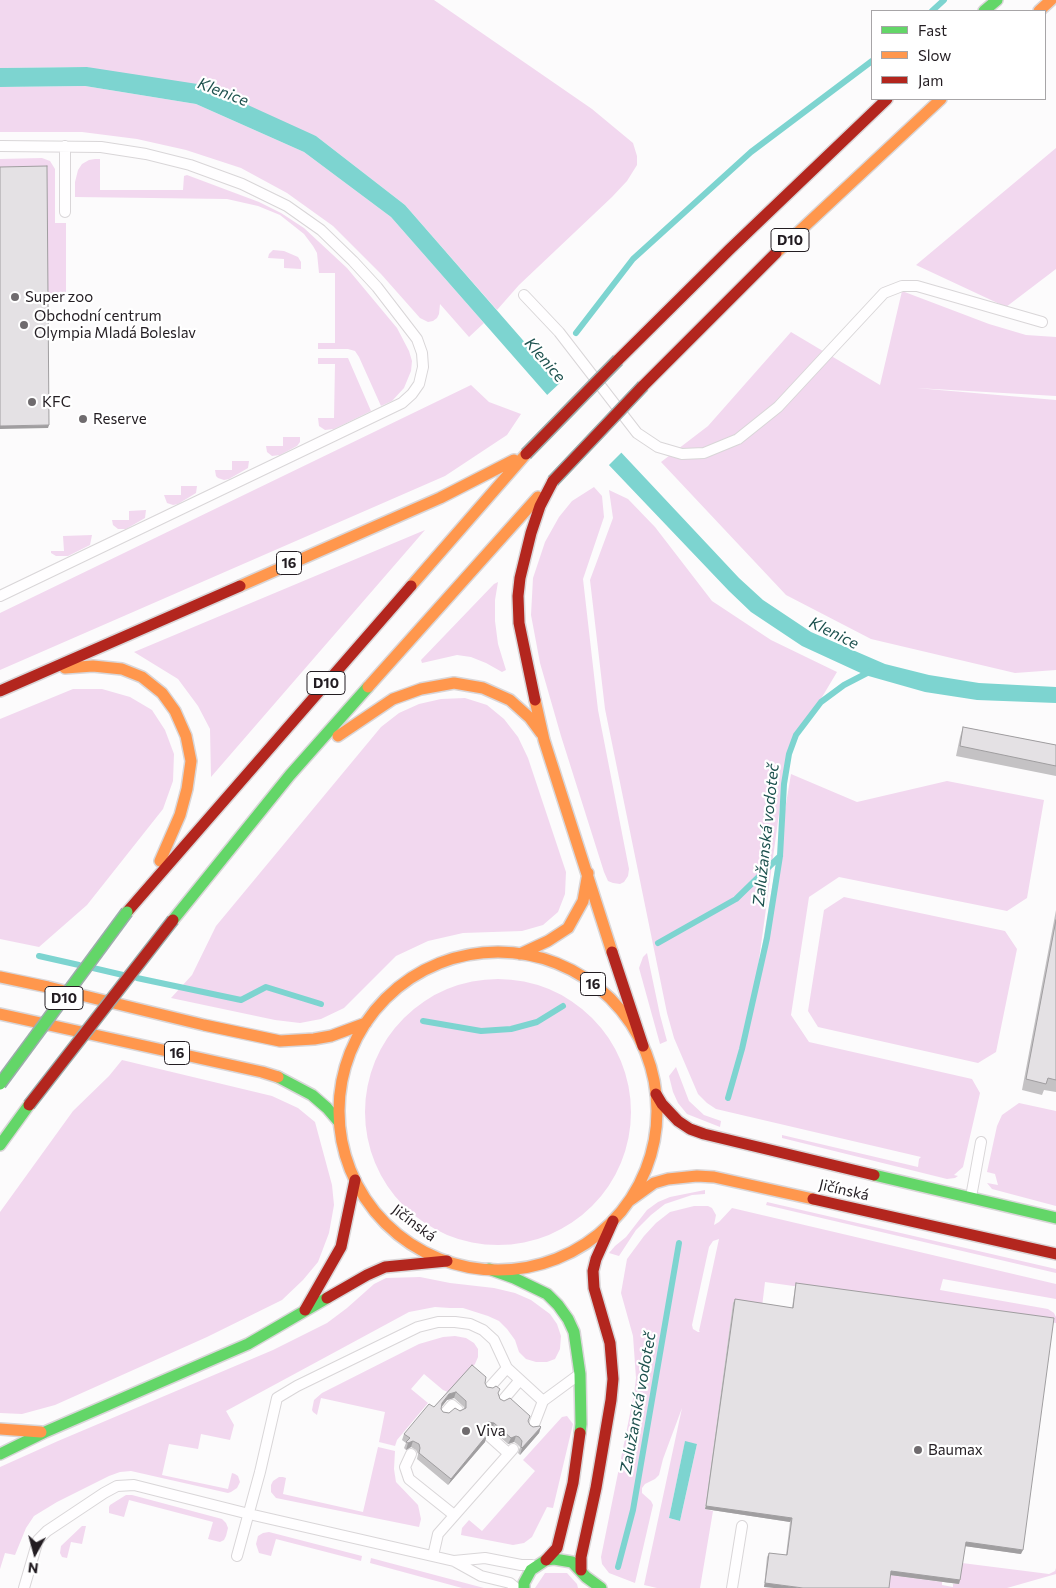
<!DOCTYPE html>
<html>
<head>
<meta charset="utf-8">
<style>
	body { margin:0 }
	#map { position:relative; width:1056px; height:1588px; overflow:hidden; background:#fcfbfc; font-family:Commissioner,sans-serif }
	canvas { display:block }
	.legend { position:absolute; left:871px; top:10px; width:175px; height:90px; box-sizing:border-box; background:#fff; border:1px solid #a7a5a7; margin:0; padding:6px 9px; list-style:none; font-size:15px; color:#231d22 }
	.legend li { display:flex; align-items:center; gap:10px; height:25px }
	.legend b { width:25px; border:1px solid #a7a5a7 }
	.north { position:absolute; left:10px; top:1528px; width:50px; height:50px; -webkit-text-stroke:4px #fff; paint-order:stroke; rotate:187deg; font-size:14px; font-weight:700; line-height:20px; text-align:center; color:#231d22 }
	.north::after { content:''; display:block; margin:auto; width:18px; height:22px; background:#231d22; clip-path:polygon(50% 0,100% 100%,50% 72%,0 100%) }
</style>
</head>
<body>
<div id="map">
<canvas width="1056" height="1588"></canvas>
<ul class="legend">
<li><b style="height:6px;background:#63d668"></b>Fast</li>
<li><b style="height:6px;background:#ff974d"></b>Slow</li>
<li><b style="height:6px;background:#b3261e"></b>Jam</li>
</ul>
<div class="north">N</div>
</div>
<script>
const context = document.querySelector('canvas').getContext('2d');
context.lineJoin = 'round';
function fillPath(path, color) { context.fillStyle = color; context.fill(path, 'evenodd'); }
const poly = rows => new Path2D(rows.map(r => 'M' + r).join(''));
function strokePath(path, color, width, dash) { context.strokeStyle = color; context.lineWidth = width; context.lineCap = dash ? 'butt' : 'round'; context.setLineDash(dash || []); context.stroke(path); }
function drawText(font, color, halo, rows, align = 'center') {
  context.font = font + ' Commissioner,sans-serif'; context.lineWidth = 4.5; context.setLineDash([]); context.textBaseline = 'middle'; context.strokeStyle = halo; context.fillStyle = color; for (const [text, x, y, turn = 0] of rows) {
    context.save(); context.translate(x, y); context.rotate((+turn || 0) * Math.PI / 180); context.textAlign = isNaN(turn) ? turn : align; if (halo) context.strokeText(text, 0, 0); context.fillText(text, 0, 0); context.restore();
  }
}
fillPath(poly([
	[0,0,434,0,592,109,633,143,637,156,637,165,627,181,612,197,519,285,497,310,405,205,316,136,87,67,0,68],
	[85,86,196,104,304,152,391,217,484,323,469,337,440,304,439,314,437,318,433,321,428,322,420,318,381,274,333,226,287,193,241,168,186,150,137,139,82,132,0,132,0,87],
	[1056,148,1056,269,1006,307,916,265],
	[42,158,50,161,55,169,55,223,66,223,66,294,47,294,0,170,0,159],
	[95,159,100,159,100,190,183,190,184,176,187,175,259,202,281,213,304,228,347,268,397,328,409,351,412,361,411,371,404,388,392,401,381,406,359,357,355,351,348,349,318,349,318,343,335,343,335,273,319,273,317,253,313,246,304,234,280,215,258,206,227,199,75,197,75,182,78,170,82,164,89,160],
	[273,250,284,251,298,257,301,262,301,269,284,268,284,259,268,258,269,254],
	[902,291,989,324,1026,335,1056,337,1056,396,916,388,1056,400,1056,670,1015,673,871,639,786,595,661,462,708,426,791,332,880,385],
	[318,358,348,358,371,411,334,429,325,430,319,426,318,418,334,418,335,364,318,364],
	[471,385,489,402,521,414,507,435,445,476,0,670,0,613],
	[283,437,300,437,300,442,297,446,280,455,272,456,267,452,266,446,283,446],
	[232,461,249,461,248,468,229,479,224,480,218,478,216,476,215,470,232,470],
	[181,486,197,486,196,493,178,504,173,505,167,503,164,495,181,495],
	[594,487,602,496,604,517,583,579,598,710,629,869,628,876,624,882,620,884,613,883,608,881,604,872,561,736,540,663,531,615,533,578,545,542,559,517,572,501],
	[609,490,628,499,655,527,712,601,771,640,837,672,794,744,785,770,755,989,791,774,857,802,947,781,1044,800,1027,898,1007,911,839,877,809,897,791,1015,809,1042,972,1079,980,1093,963,1167,954,1175,958,1176,955,1178,947,1179,782,1138,782,1135,918,1167,919,1159,921,1157,716,1109,707,1103,698,1094,674,1038,667,1013,605,709,590,580,613,518],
	[146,510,145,518,126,529,118,529,113,525,112,520,129,520,129,511],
	[425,530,211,777,210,729,198,706,178,679,134,652],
	[92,535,90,545,68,556,56,556,51,553,51,551,64,551,63,536],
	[498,582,495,600,495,621,498,644,506,670,502,672,486,663,471,657,457,655,422,663,421,660,494,584],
	[73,689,102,689,130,697,152,710,165,730,174,754,173,781,163,809,87,905,39,947,0,939,0,719],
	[465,698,487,705,504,719,518,737,528,758,566,872,565,894,558,912,543,925,522,931,463,933,428,941,396,956,344,1008,321,1019,300,1023,275,1020,171,998,192,975,216,926,381,727,399,713,419,704,441,699],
	[844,897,1005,931,1017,949,996,1052,978,1063,818,1027,808,1011,824,910],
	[647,953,660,1015,667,1041,660,1044,639,968,643,957],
	'365 1112a133 133 0 1 1 266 0a133 133 0 1 1-266 0Z',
	[122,1060,272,1096,298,1108,315,1122,332,1185,334,1205,329,1233,318,1262,303,1280,282,1300,207,1337,55,1405,22,1414,0,1413,0,1212,73,1111,109,1076],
	[676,1067,689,1101,704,1115,721,1121,720,1127,687,1114,678,1103,673,1092,669,1076],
	[1019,1103,1056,1111,1056,1206,992,1189,987,1183,998,1185,995,1174,987,1172,997,1126,1002,1115],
	[705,1190,705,1194,692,1195,665,1204,651,1215,636,1230,619,1256,609,1253,615,1246,626,1237,647,1210,658,1202,670,1197],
	[767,1202,1056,1269,1056,1273,766,1205],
	[694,1206,708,1206,712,1208,716,1215,714,1225,719,1222,732,1208,1056,1284,1056,1299,943,1279,940,1290,1048,1309,1054,1313,1056,1317,1056,1323,765,1282,762,1307,733,1303,705,1509,713,1511,700,1588,657,1588,644,1585,682,1408,663,1459,659,1475,655,1479,645,1484,642,1488,642,1493,651,1501,653,1505,635,1583,609,1573,602,1564,601,1557,634,1394,636,1378,633,1336,621,1293,627,1259,644,1236,656,1223,670,1212],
	[719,1239,699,1331,700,1332,698,1332,693,1329,692,1325,709,1247,713,1241],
	[685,1442,697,1444,680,1521,669,1518],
	[420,1277,450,1283,494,1288,515,1293,531,1300,550,1314,557,1324,561,1336,560,1349,555,1359,547,1362,536,1362,526,1359,519,1352,515,1340,507,1329,499,1321,488,1316,463,1308,450,1308,435,1307,409,1312,226,1411,234,1425,230,1440,201,1434,198,1449,169,1444,162,1475,228,1489,232,1473,235,1474,238,1476,240,1482,237,1488,231,1492,228,1493,131,1471,120,1472,109,1476,57,1502,34,1516,26,1528,15,1555,5,1553,0,1569,0,1467,58,1441,273,1350,327,1323,347,1308,374,1284,386,1278],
	[455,1336,466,1338,474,1343,478,1349,478,1357,475,1364,450,1393,443,1390,424,1374,411,1389,428,1403,397,1440,395,1446,379,1442,385,1412,321,1398,317,1415,313,1412,312,1410,314,1400,322,1393,419,1344,443,1337],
	[567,1416,573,1424,553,1508,547,1507,532,1537,524,1543,513,1545,461,1535,462,1528,469,1520,482,1531,535,1471,523,1460,562,1417],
	[378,1447,395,1451,394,1469,396,1482,418,1505,421,1519,419,1527,276,1498,271,1492,271,1485,273,1481,279,1477,283,1477,286,1478,283,1494,363,1512],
	[126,1495,132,1495,222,1519,226,1523,228,1528,226,1536,224,1540,220,1542,208,1539,213,1522,129,1500,124,1517,109,1513,109,1507,110,1505],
	[82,1526,86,1526,82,1544,71,1542,67,1558,62,1557,60,1553,61,1546],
	[269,1532,362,1556,361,1561,276,1539,271,1556,259,1553,256,1544,258,1536,263,1533],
	[371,1558,484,1588,462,1588,370,1563],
	[962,1563,1049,1574,1055,1571,1056,1568,1056,1574,1007,1588,888,1588,890,1575,942,1582,942,1585,953,1587,953,1584,959,1584],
	[545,1573,567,1573,577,1584,578,1588,535,1588]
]), '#f2d8ef');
fillPath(poly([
	[87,67,204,85,316,136,405,205,617,448,739,578,763,600,811,632,885,664,929,675,979,683,1056,687,1056,703,977,700,925,692,865,675,802,646,751,612,729,591,606,462,391,217,304,152,196,104,85,86,0,87,0,68],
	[685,1441,697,1444,680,1521,669,1518]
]), '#7dd4d0');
fillPath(poly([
	[562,381,623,451,607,467,545,397]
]), '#fcfbfc');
strokePath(poly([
	[932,11,944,0],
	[576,333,633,259,751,152,872,61],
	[658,943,736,899,780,856],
	[39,956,79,965],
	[93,968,123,975],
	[137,978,241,1000,266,987,321,1004],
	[423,1021,481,1031,511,1029,537,1022,563,1006],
	[728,1098,742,1049,767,938,780,856,784,784,789,754,796,735,821,702,844,685,871,671],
	[618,1567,633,1510,679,1243]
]), '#7dd4d0', 6);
const lane = poly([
	[0,146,101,147,146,154,190,165,242,184,287,206,321,230,353,261,377,287,417,339,422,353,423,367,419,384,412,394,402,403,0,596],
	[65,146,65,212],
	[524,295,559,332,637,433,658,447,682,454,704,453,738,439,778,407,884,293,902,286,917,286,1042,322],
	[971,1197,981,1142],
	[489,1388,507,1368],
	[503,1400,520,1380],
	[445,1413,452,1405,458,1410],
	[533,1427,543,1401,577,1376],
	[488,1435,508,1453],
	[411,1454,405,1467,409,1479,454,1515],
	[237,1556,260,1472,277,1398,297,1386,418,1327,438,1322,455,1322,470,1324,483,1330,494,1340,507,1368,543,1401],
	[433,1556,438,1534,513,1449],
	[454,1561,485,1558,521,1565,532,1565],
	[24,1588,38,1540,47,1531,104,1493,117,1486,134,1485,249,1514,454,1561,481,1576,510,1583,516,1588],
	[732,1588,742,1526]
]);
const fast = poly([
	[984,11,997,0],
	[173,920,290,775,368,687],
	[278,1077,312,1095,327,1108,339,1122],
	[0,1145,29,1105],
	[874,1175,1056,1218],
	[489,1269,514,1278,547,1294,558,1305,568,1319,574,1332,580,1374,581,1424,580,1433],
	[0,1454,45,1432,248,1344,327,1298],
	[524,1588,524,1583,531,1570,546,1560,554,1559,572,1562,586,1577,601,1588]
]);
const slow = poly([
	[1039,11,1051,0],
	[776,253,941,99],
	[240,586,440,498,514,460],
	[411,586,526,454],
	[65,668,93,666,122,669,142,677,162,693,175,711,186,736,191,761,187,789,180,815,160,861],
	[368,687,538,497],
	[535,700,544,740,612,952],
	[338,736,393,699,421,689,454,683,483,688,510,700,530,718,541,733],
	'339 1111a159 159 0 1 1 318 0a159 159 0 1 1-318 0Z',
	[520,954,548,941,568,928,583,901,588,873],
	[0,977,48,987,204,1025,280,1041,314,1039,331,1036,366,1023],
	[0,1014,262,1072,278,1077],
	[629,1201,654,1183,668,1179,697,1176,714,1177,813,1199],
	[0,1429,41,1432]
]);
const jam = poly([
	[618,360,729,250,887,99],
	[643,386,776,253],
	[0,691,240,586],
	[535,700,519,623,518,596,520,578,531,533,540,506,553,481],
	[127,912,411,586],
	[612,952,643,1046],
	[656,1094,662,1104,678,1121,690,1129,704,1134,874,1175],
	[813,1199,1056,1254],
	[327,1298,367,1275,385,1267,447,1261],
	[305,1310,341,1247,355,1180],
	[546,1560,557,1548,573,1483,580,1433],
	[581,1570,581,1557,596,1488,611,1400,613,1379,610,1343,594,1288,593,1271,596,1259,613,1221]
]);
strokePath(lane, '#d9d6d8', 12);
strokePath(fast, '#d9d6d8', 14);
strokePath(slow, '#d9d6d8', 14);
strokePath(jam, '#d9d6d8', 14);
strokePath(lane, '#fffeff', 10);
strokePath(fast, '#63d668', 11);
strokePath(slow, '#ff974d', 11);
strokePath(jam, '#b3261e', 11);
const fastBridge = poly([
	[0,1084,127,912]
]);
const jamBridge = poly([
	[526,454,618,360],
	[553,481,643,386],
	[29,1105,173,920]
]);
strokePath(fastBridge, '#9dacac', 14, []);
strokePath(jamBridge, '#9dacac', 14, []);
strokePath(fastBridge, '#63d668', 11);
strokePath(jamBridge, '#b3261e', 11);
fillPath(poly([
	[963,727,1056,745,1056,776,956,756,960,737],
	[1056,910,1056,1092,1044,1090,1042,1095,1022,1090],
	[796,1283,1021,1554,965,1546,959,1584,890,1575,764,1587,767,1557,769,1553,786,1555,790,1522,705,1509,733,1303,735,1299,792,1308,795,1287],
	[472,1365,487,1387,498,1393,500,1399,528,1421,530,1425,533,1427,541,1427,539,1433,520,1455,518,1453,520,1447,517,1444,514,1442,508,1444,492,1430,485,1429,484,1431,485,1442,448,1485,417,1459,418,1454,416,1450,411,1447,406,1450,404,1448,406,1443,402,1440,404,1434,434,1407],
	[454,1398,464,1407,464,1409,449,1413,443,1412,441,1409,441,1407,447,1400]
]), '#c4c2c4');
fillPath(poly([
	[49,425,48,428,0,429,0,426],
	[456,1392,454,1398,447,1400,440,1409,442,1403,449,1394],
	[488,1422,494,1423,492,1430,485,1429,481,1434,483,1428],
	[541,1427,539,1433,520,1455,522,1448],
	[487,1435,485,1442,448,1485,451,1479],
	[516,1436,514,1442,508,1444,511,1438],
	[413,1441,411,1447,406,1450,408,1443],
	[706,1506,792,1518,790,1522,705,1509],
	[966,1542,1023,1550,1021,1554,964,1546],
	[891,1571,960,1580,959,1584,890,1575],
	[765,1583,803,1588,774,1588,764,1587]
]), '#a09ea0');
const building = poly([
	[47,166,49,425,0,426,0,167,47,166],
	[963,727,1056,745,1056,766,960,746,963,727],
	[1056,920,1056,1080,1048,1078,1046,1084,1026,1079,1056,920],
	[796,1283,1054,1318,1023,1550,966,1542,960,1580,891,1571,889,1588,803,1588,765,1583,769,1553,787,1555,792,1518,706,1506,735,1299,793,1308,796,1283],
	[472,1365,486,1377,485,1383,487,1387,493,1388,496,1386,500,1389,498,1393,500,1399,504,1401,510,1398,530,1416,528,1421,530,1425,533,1427,540,1426,541,1427,522,1448,521,1447,522,1441,519,1437,516,1436,511,1438,494,1423,488,1422,483,1428,484,1431,487,1435,451,1479,419,1453,420,1448,419,1444,413,1441,408,1443,406,1442,410,1438,404,1434,429,1404,434,1407,472,1365],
	[456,1392,466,1401,466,1408,460,1411,455,1408,449,1413,443,1412,441,1409,442,1403,449,1394,456,1392]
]);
fillPath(building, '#e4e1e4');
strokePath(building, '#a09ea0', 1);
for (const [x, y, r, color] of [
	[15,297,5,"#6f6b6e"],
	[24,325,5,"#6f6b6e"],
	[32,402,5,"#6f6b6e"],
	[83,419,5,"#6f6b6e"],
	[466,1431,5,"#6f6b6e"],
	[918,1450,5,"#6f6b6e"]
]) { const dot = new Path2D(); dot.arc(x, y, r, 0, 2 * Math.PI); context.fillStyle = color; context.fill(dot); strokePath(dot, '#fff', 2); }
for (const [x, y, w] of [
	[790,240,38],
	[289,563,25],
	[326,683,38],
	[593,984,25],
	[64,998,38],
	[177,1053,25]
]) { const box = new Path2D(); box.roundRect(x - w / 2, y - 11.5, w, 23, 4); context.fillStyle = '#fff'; context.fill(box); strokePath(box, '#231d22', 1); }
drawText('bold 14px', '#231d22', null, [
	["D10",790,240],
	["16",289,563],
	["D10",326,683],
	["16",593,984],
	["D10",64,998],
	["16",177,1053]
]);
drawText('15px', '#231d22', '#fff', [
	["Super zoo",25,297],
	["Obchodní centrum",34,316],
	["Olympia Mladá Boleslav",34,333],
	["KFC",42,402],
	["Reserve",93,419],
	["Viva",476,1431],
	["Baumax",928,1450]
], 'left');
drawText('15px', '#231d22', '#fff', [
	["Jičínská",844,1190,13],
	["Jičínská",414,1223,37]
]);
drawText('italic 16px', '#1e524f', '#fff', [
	["Klenice",223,92,21],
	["Klenice",545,360,49],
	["Klenice",834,633,26],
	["Zalužanská vodoteč",766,835,-84],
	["Zalužanská vodoteč",638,1403,-80]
]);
</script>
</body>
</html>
